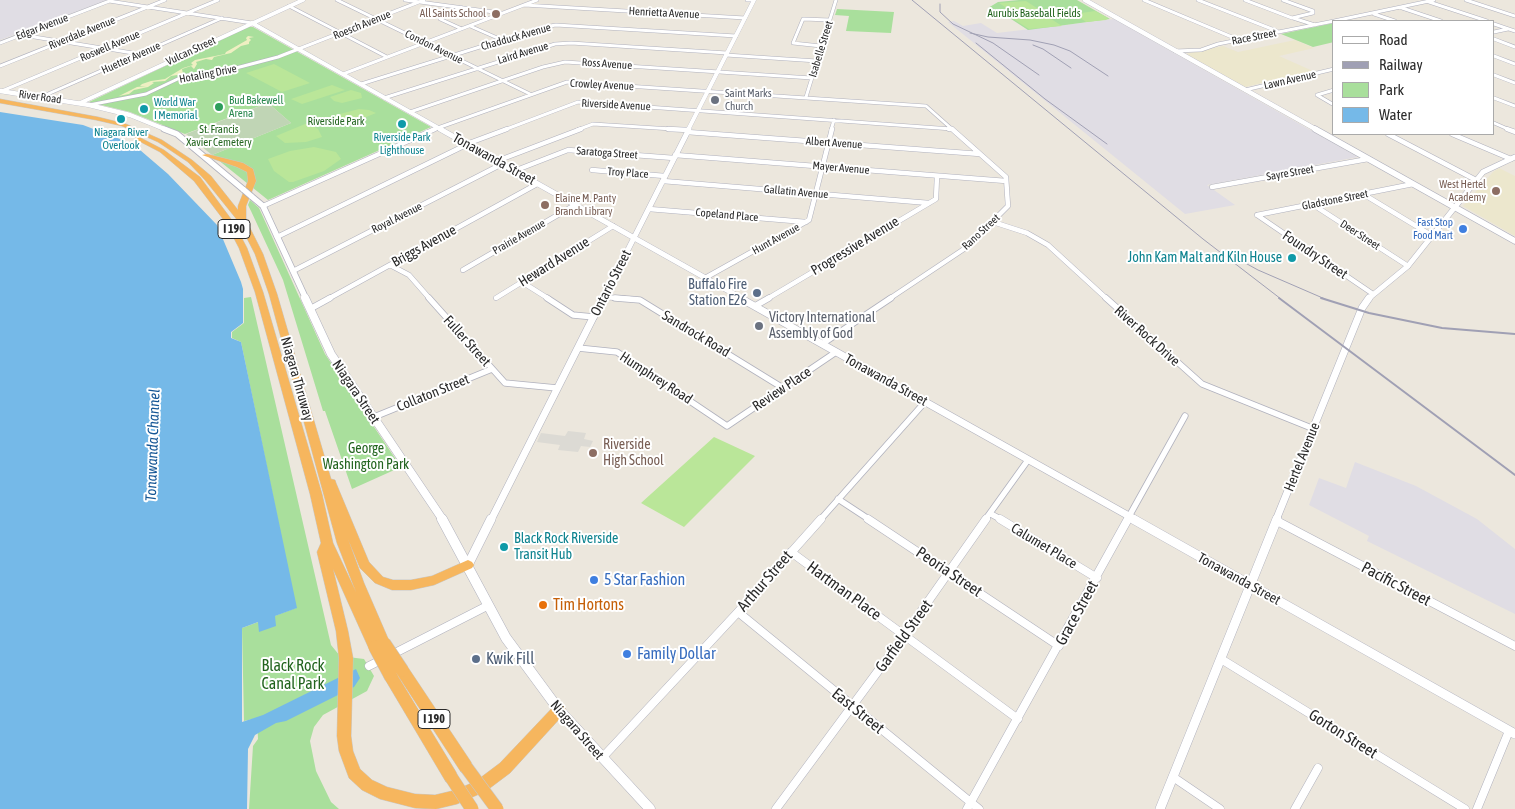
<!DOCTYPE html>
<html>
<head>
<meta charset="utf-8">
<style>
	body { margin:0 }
	#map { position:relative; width:1515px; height:809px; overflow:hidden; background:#ece7dd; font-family:"Asap Condensed",sans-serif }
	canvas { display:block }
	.legend { position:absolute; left:1332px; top:20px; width:162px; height:115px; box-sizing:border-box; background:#fff; border:1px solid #aaa; margin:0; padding:6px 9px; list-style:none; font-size:15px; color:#2a2a2a }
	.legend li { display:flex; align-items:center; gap:10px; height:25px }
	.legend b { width:25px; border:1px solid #aaa }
</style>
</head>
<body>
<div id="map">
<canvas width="1515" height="809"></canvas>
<ul class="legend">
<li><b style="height:6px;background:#fff"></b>Road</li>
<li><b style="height:6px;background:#a0a0b4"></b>Railway</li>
<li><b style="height:14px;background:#a9df9c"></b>Park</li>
<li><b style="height:14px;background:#75b9e8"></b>Water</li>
</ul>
</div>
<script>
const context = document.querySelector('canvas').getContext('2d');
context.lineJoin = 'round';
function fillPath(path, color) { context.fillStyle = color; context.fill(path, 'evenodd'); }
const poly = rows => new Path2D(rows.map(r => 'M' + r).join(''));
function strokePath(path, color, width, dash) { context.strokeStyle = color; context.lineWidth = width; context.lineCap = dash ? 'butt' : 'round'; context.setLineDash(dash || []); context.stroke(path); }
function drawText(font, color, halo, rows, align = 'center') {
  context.font = font + ' "Asap Condensed",sans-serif'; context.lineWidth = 4; context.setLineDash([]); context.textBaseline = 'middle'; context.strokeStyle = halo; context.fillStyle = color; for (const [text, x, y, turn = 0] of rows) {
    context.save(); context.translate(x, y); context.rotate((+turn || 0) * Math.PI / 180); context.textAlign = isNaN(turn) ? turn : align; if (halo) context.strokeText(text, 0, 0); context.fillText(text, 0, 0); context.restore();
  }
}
fillPath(poly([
	[0,0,107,0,0,40],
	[1114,19,1358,157,1207,185,1235,205,1185,214,948,22,954,21,963,26,981,23,997,33],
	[1355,462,1416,486,1477,519,1515,549,1515,614,1367,541,1369,536,1309,505,1319,478,1346,488]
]), '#e0dde4');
fillPath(poly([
	[1295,40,1314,48,1279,56,1313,71,1245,87,1186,54,1223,46,1238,52],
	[1499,168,1515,176,1515,236,1463,206,1493,172]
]), '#ece7cd');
fillPath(poly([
	[1019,0,1077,0,1110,19,1028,30,1008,17,988,8,998,2],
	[837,9,894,12,891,33,846,31,849,16,835,15],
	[1334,23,1334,42,1313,47,1281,34],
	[248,27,253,27,431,127,268,200,212,155,291,123,268,103,185,134,130,112,89,102],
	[250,200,259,208,325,354,401,467,352,489,325,411,323,411,283,280,251,211,248,205],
	[251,297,331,645,340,656,364,659,374,676,367,691,323,715,314,727,310,741,316,771,331,802,339,809,249,809,253,746,258,739,257,718,244,721,242,628,296,608,241,342,232,338,232,332,244,323,244,298]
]), '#a9df9c');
fillPath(poly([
	[248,36,254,37,249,38,251,40,249,42,249,44,241,46,231,53,214,57,212,60,206,59,196,62,197,64,194,69,191,66,182,69,183,74,171,76,165,81,152,82,154,83,148,87,134,90,129,94,119,96,137,87,146,86,140,86,142,84,151,81,165,79,183,68,193,65,191,63,195,60,225,54,226,52,247,40,246,38]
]), '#efefc2');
fillPath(poly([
	[268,103,291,123,212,155,186,134]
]), '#c0d5b5');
fillPath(poly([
	[1026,1,1040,10,1019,11,1008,9,999,3],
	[1095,11,1108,18,1106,20,1086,22,1079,17,1081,13],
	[1037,14,1048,17,1062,26,1029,29,1010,17],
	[274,64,310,83,282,92,246,73],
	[332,85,345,90,302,104,291,99],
	[351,90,361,93,362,98,342,103,334,101,330,97],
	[359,109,369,110,376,113,349,124,339,120,336,115],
	[305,124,310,124,318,129,322,137,306,142,285,143,276,136],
	[314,147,336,152,341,159,324,171,293,182,289,182,274,171,268,159,290,151],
	[714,437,755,456,684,527,641,503]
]), '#bae699');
fillPath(poly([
	[568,431,586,433,584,439,593,441,590,447,581,446,578,452,558,450,560,445,537,442,541,433,565,436]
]), '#dcdad4');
fillPath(poly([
	[0,112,83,125,133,144,168,174,217,225,241,282,243,289,243,323,231,332,231,338,241,342,297,608,275,616,276,626,259,632,258,622,242,628,242,722,263,715,356,669,360,678,354,687,286,721,276,723,255,735,248,749,247,809,0,809]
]), '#75b9e8');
const minorFar3 = poly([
	[337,0,530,94],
	[405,0,501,13],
	[747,0,753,0],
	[1144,0,1239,40],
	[1198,0,1277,31],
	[1245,0,1292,18,1313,13],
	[1283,0,1313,11,1313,13],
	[1466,0,1515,16],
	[109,1,252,23],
	[1429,2,1487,21],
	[524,5,745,18],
	[289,6,387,57],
	[461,7,440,19,462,29],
	[1402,8,1441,21],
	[1374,14,1395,21],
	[1293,18,1315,25],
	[1334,21,1434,0],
	[1494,24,1515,31],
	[470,26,502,40],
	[1494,32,1508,29],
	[22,35,139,54],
	[1494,39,1515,47],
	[0,43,112,0],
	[821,46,793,43,803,19,830,20],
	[1175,51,1201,50,1218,44,1334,21],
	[726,55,817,61],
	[1494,56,1515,64],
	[0,66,165,0],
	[343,74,537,0],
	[1494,75,1515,83],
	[361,84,544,27,556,25,736,36],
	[1245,90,1334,69],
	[1334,90,1317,95,1334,105],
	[2,91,218,0],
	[41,97,222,18],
	[806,97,836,0],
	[384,98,555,44,571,43,727,53],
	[1494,98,1515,106],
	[89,105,146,94,184,76,236,68,278,57,424,0],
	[410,112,543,67,565,62,812,78],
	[1494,123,1510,130],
	[432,130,567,82,926,106,953,130],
	[504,130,578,102,952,129],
	[577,130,593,124,688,130],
	[831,130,834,120]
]);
const minorFar2 = poly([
	[668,129,688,130],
	[949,129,952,129],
	[1507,129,1515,132],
	[687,132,980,154],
	[1388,134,1476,180],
	[1452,134,1511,159],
	[675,155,1006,181],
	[497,161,581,129],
	[592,170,665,176],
	[514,171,568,150,674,158],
	[663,181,929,203],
	[1212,187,1368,159],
	[1363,194,1431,235],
	[1312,204,1408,266],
	[263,206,435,129],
	[649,209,806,222],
	[1257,215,1413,184],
	[1257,215,1373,294],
	[993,222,1027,233,1048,245,1107,299],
	[277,237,472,142,507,129],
	[390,265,409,275,430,299],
	[463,270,575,205],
	[293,271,502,164],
	[705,278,809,220,832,129],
	[522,282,549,299],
	[604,297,630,299],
	[496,298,613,226],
	[328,299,537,184],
	[767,299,936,199,937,176],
	[889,299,967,247,1008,206,1006,177,952,129]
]);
const minorFar1 = poly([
	[429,298,505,383,557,388],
	[547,298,573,315,594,317],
	[615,298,640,300,783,388],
	[1106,298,1202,384,1314,429],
	[755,306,769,298],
	[310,309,330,298],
	[822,344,891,298],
	[578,348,617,352,727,426,836,352],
	[374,417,492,369],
	[838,499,870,520],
	[991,514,1002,520],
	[820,520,925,402],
	[985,520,1028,460],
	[1127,520,1185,416]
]);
const minor = poly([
	[868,519,1059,646],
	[1000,519,1097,578],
	[1277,521,1515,646],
	[791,552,1018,719],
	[738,612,979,809],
	[391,655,487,606],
	[1221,659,1465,809],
	[369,666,383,659],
	[602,758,738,612,821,519],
	[1173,777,1220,809],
	[776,809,901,640,986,519],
	[967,809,1128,519],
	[1295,809,1318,768],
	[1477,809,1509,731]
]);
const tertiaryFar3 = poly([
	[252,23,442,130],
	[80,103,303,0],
	[688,130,754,0]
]);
const tertiaryFar2 = poly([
	[440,129,743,299],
	[603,299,689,129],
	[1368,299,1408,266,1483,172,1515,157]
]);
const tertiaryFar1 = poly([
	[740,298,1136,520],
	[491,520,603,298],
	[1276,520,1362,308,1369,298]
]);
const tertiary = poly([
	[1133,519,1515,734],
	[468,565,491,519],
	[1160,809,1277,519]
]);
const secondaryFar3 = poly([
	[1085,0,1317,130],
	[0,91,89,105,130,115,167,130]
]);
const secondaryFar2 = poly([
	[164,129,177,134,244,190],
	[1315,129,1515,241],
	[251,196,263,206,306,299]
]);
const secondaryFar1 = poly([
	[305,298,331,354,443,520]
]);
const secondary = poly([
	[442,519,506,638,559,710,650,809]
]);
const motorway = poly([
	[0,99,98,117,126,124,162,140,192,160,211,176,238,210,238,206,248,181,247,172,237,167,202,155,207,154,243,163,253,169,256,181,246,206,246,220,263,254,277,294,331,479,335,480,336,483,369,562,383,577,393,580,411,580,432,576,468,560,472,562,474,565,472,568,434,585,411,590,392,590,375,583,360,568,348,539,364,583,390,643,389,647,381,647,380,651,375,652,370,651,333,569,348,631,353,658,351,736,353,751,360,769,372,780,387,787,415,794,435,795,456,790,476,781,500,763,554,706,559,704,564,706,566,710,564,714,510,773,486,791,457,804,436,809,415,808,380,799,362,790,349,778,339,751,337,736,339,658,336,631,317,552,321,543,310,494,255,292,239,248,226,223,194,181,160,152,135,139,135,137,139,137,164,150,200,177,234,223,247,248,263,292,322,494,333,543,356,592,337,543,269,294,255,254,238,221,205,180,188,162,158,142,122,126,96,120,0,103,0,99],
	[402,664,407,666,471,762,473,767,471,772,466,774,461,772,397,674,395,670,397,666,402,664],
	[391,671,396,673,456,772,458,777,456,782,451,784,446,782,386,681,384,677,386,673,391,671]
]);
strokePath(minorFar3, '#b0b1bd', 4);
strokePath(minorFar2, '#b0b1bd', 5.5);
strokePath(minorFar1, '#b0b1bd', 7);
strokePath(minor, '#b0b1bd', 9);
strokePath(tertiaryFar3, '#b0b1bd', 4.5);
strokePath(tertiaryFar2, '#b0b1bd', 6);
strokePath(tertiaryFar1, '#b0b1bd', 8);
strokePath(tertiary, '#b0b1bd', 10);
strokePath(secondaryFar3, '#b0b1bd', 5);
strokePath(secondaryFar2, '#b0b1bd', 7);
strokePath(secondaryFar1, '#b0b1bd', 9);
strokePath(secondary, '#b0b1bd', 11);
strokePath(motorway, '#c8c8c8', 1);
strokePath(minorFar3, '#fff', 3);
strokePath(minorFar2, '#fff', 4.5);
strokePath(minorFar1, '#fff', 5.5);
strokePath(minor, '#fff', 8);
strokePath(tertiaryFar3, '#fff', 4);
strokePath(tertiaryFar2, '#fff', 5);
strokePath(tertiaryFar1, '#fff', 7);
strokePath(tertiary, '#fff', 9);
strokePath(secondaryFar3, '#fff', 4.5);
strokePath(secondaryFar2, '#fff', 5.5);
strokePath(secondaryFar1, '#fff', 8);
strokePath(secondary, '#fff', 10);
fillPath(motorway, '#f6b65e');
strokePath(poly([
	[912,0,1203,239,1281,299],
	[940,4,940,12,953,24,993,43,1039,75],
	[970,33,988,37,1030,40,1054,45,1070,51,1108,76],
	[976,43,1045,99,1107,144],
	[1033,45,1043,49,1071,68],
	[1238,259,1258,270,1325,299]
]), '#a0a0b4', 1);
strokePath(poly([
	[1279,298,1515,475],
	[1321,298,1369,313,1442,328,1515,334]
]), '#a0a0b4', 2);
const secondaryBridge = poly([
	[244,190,251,196]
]);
const motorwayBridge = poly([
	[384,643,402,670],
	[375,647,391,677],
	[466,767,497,809],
	[451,777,472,809]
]);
strokePath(secondaryBridge, '#b0b1bd', 7, []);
strokePath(motorwayBridge, '#c8c8c8', 14, []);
strokePath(secondaryBridge, '#fff', 5.5);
strokePath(motorwayBridge, '#f6b65e', 13);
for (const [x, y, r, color] of [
	[496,14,5,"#8d6e63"],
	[715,100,5,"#6b7280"],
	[219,107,5,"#2e9e5b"],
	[144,109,5,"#0f9aa8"],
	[121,119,5,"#0f9aa8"],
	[402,124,5,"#0f9aa8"],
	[1496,191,5,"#8d6e63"],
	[545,205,5,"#8d6e63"],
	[1463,229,5,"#3f7fe0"],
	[1292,258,5,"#0f9aa8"],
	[757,293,5,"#5c6f8a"],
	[759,326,5,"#6b7280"],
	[593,453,5,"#8d6e63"],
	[504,547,5,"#0f9aa8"],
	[594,580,5,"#3f7fe0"],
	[543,605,5,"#e8710a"],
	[627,654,5,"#3f7fe0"],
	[476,659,5,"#5c6f8a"]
]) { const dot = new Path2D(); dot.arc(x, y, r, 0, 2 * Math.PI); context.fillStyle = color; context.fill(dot); strokePath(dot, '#fff', 2); }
drawText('11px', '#2a2a2a', '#fff', [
	["Henrietta Avenue",664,13,3],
	["Roesch Avenue",362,25,-22],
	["Edgar Avenue",42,27,-21],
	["Riverdale Avenue",82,33,-22],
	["Chadduck Avenue",516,37,-16],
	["Race Street",1254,37,-11],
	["Roswell Avenue",110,46,-23],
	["Condon Avenue",434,47,26],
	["Isabelle Street",821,49,-73],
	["Vulcan Street",191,51,-25],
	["Laird Avenue",523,53,-17],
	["Huetter Avenue",131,58,-24],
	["Ross Avenue",607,64,4],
	["Hotaling Drive",208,74,-11],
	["Lawn Avenue",1290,80,-13],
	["Crowley Avenue",602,85,3],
	["River Road",40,97,8],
	["Riverside Avenue",616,105,3],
	["Albert Avenue",834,143,4],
	["Saratoga Street",607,153,4],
	["Mayer Avenue",841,168,5],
	["Troy Place",628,173,4],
	["Sayre Street",1290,173,-10],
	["Gallatin Avenue",796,192,5],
	["Gladstone Street",1335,200,-11],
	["Copeland Place",727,215,5],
	["Royal Avenue",397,218,-27],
	["Rano Street",981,232,-43],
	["Deer Street",1360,235,33],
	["Prairie Avenue",519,237,-30],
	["Hunt Avenue",776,239,-29]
]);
drawText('11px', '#785e54', '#fff', [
	["All Saints School",486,14],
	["West Hertel",1486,185],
	["Academy",1486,198],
	["Elaine M. Panty",555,199,"left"],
	["Branch Library",555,212,"left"]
], 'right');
drawText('11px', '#22641e', '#fff', [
	["Aurubis Baseball Fields",1034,14],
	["Riverside Park",336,122],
	["St. Francis",219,130],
	["Xavier Cemetery",219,143]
]);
drawText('11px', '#5b616d', '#fff', [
	["Saint Marks",725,94],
	["Church",725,107]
], 'left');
drawText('11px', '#27864d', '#fff', [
	["Bud Bakewell",229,101],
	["Arena",229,114]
], 'left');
drawText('11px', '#0d838f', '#fff', [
	["World War",154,103,"left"],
	["I Memorial",154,116,"left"],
	["Niagara River",121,133],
	["Overlook",121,146],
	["Riverside Park",402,138],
	["Lighthouse",402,151]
]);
drawText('11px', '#366cbe', '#fff', [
	["Fast Stop",1453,223],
	["Food Mart",1453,236]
], 'right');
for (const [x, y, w] of [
	[234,229,32],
	[434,719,32]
]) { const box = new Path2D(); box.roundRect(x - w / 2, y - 9.5, w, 19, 4); context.fillStyle = '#fff'; context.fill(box); strokePath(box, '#2a2a2a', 1); }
drawText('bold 12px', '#2a2a2a', null, [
	["I 190",234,229],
	["I 190",434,719]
]);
drawText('14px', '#2a2a2a', '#fff', [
	["Tonawanda Street",494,159,29],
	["Briggs Avenue",424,246,-29],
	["Progressive Avenue",855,246,-31],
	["Foundry Street",1315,255,34],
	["Heward Avenue",554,262,-32],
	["Ontario Street",611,283,-63],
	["Sandrock Road",696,334,31],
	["River Rock Drive",1147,336,42],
	["Fuller Street",467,341,48],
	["Humphrey Road",656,378,33],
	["Niagara Thruway",297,379,74],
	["Tonawanda Street",886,380,29],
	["Review Place",782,389,-34],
	["Niagara Street",356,392,56],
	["Collaton Street",433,393,-22],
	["Hertel Avenue",1302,457,-68],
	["Calumet Place",1044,546,31],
	["Tonawanda Street",1239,579,29],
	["Niagara Street",577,730,49]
]);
drawText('14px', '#0d838f', '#fff', [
	["John Kam Malt and Kiln House",1282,258],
	["Black Rock Riverside",514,539,"left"],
	["Transit Hub",514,555,"left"]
], 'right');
drawText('14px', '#4e5e75', '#fff', [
	["Buffalo Fire",747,285],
	["Station E26",747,301]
], 'right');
drawText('14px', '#5b616d', '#fff', [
	["Victory International",769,318],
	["Assembly of God",769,334]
], 'left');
drawText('14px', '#785e54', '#fff', [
	["Riverside",603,445],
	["High School",603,461]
], 'left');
drawText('14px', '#22641e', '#fff', [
	["George",366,449],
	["Washington Park",366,465]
]);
drawText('italic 15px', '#145695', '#fff', [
	["Tonawanda Channel",153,445,-88]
]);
drawText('16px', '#2a2a2a', '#fff', [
	["Peoria Street",949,572,34],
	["Arthur Street",765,581,-49],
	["Pacific Street",1396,584,28],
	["Hartman Place",844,591,36],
	["Grace Street",1077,613,-61],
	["Garfield Street",904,636,-54],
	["East Street",858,711,39],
	["Gorton Street",1343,734,32]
]);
drawText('16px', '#366cbe', '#fff', [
	["5 Star Fashion",604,580],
	["Family Dollar",637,654]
], 'left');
drawText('16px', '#c56008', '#fff', [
	["Tim Hortons",553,605]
], 'left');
drawText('16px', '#4e5e75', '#fff', [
	["Kwik Fill",486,659]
], 'left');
drawText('16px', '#22641e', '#fff', [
	["Black Rock",293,666],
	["Canal Park",293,684]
]);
</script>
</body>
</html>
